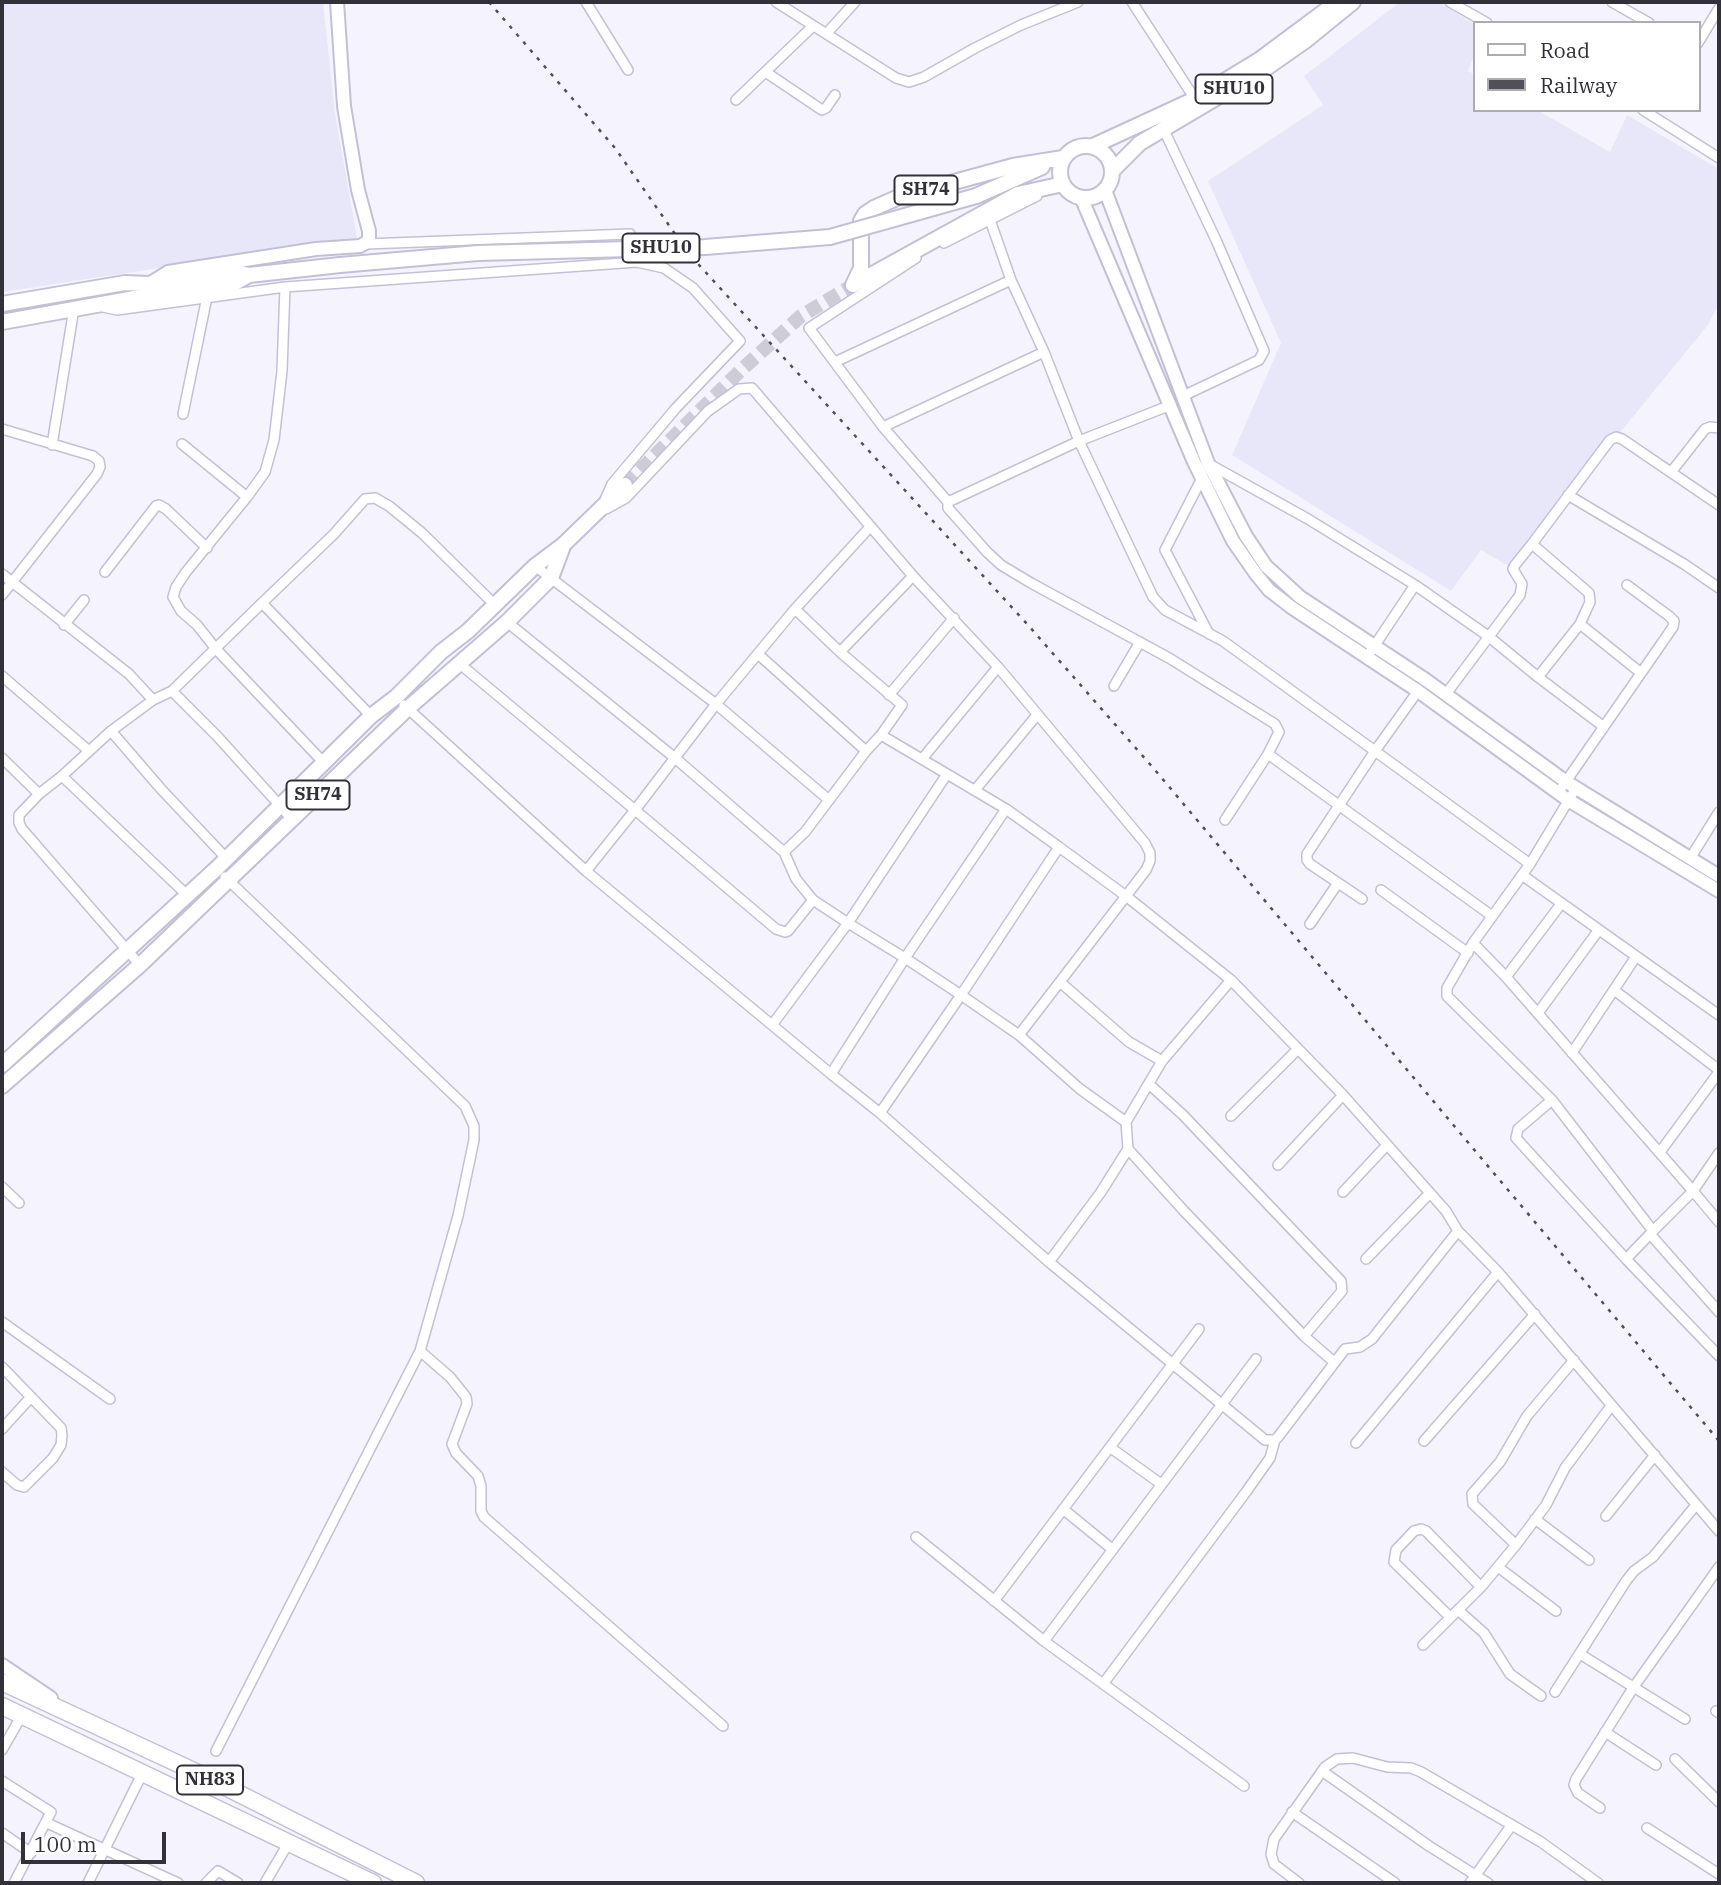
<!DOCTYPE html>
<html>
<head>
<meta charset="utf-8">
<style>
	body { margin:0 }
	#map { position:relative; width:1721px; height:1885px; overflow:hidden; background:#f5f4fe; font-family:"IBM Plex Serif",serif }
	canvas { display:block }
	.frame { position:absolute; inset:0; border:4px solid #32313a; pointer-events:none }
	.legend { position:absolute; left:1473px; top:21px; width:228px; height:91px; box-sizing:border-box; background:#fff; border:2px solid #adadb0; margin:0; padding:9px 12px; list-style:none; font-size:21px; color:#32313a }
	.legend li { display:flex; align-items:center; gap:14px; height:35px }
	.legend b { width:35px; border:2px solid #adadb0 }
	.scale { position:absolute; left:21px; top:1832px; width:145px; height:32px; box-sizing:border-box; border:4px solid #32313a; border-top:0; padding-left:9px; font-size:21px; line-height:24px; white-space:nowrap; color:#32313a; -webkit-text-stroke:5px #fff; paint-order:stroke }
</style>
</head>
<body>
<div id="map">
<canvas width="1721" height="1885"></canvas>
<div class="frame"></div>
<ul class="legend">
<li><b style="height:9px;background:#fff"></b>Road</li>
<li><b style="height:9px;background:#51505a"></b>Railway</li>
</ul>
<div class="scale">100 m</div>
</div>
<script>
const context = document.querySelector('canvas').getContext('2d');
context.lineJoin = 'round';
function fillPath(path, color) { context.fillStyle = color; context.fill(path, 'evenodd'); }
const poly = rows => new Path2D(rows.map(r => 'M' + r).join(''));
function strokePath(path, color, width, dash) { context.strokeStyle = color; context.lineWidth = width; context.lineCap = dash ? 'butt' : 'round'; context.setLineDash(dash || []); context.stroke(path); }
function drawText(font, color, halo, rows, align = 'center') {
  context.font = font + ' "IBM Plex Serif",serif'; context.lineWidth = 7; context.setLineDash([]); context.textBaseline = 'middle'; context.strokeStyle = halo; context.fillStyle = color; for (const [text, x, y, turn = 0] of rows) {
    context.save(); context.translate(x, y); context.rotate((+turn || 0) * Math.PI / 180); context.textAlign = isNaN(turn) ? turn : align; if (halo) context.strokeText(text, 0, 0); context.fillText(text, 0, 0); context.restore();
  }
}
fillPath(poly([
	[2,2,323,2,335,113,357,238,2,292],
	[1400,2,1438,2,1474,24,1474,56,1468,71,1474,74,1474,110,1537,110,1610,152,1627,115,1719,169,1719,303,1708,325,1510,567,1481,550,1451,591,1232,455,1281,343,1208,181,1323,105,1304,76]
]), '#e8e7fa');
strokePath(poly([
	[625,485,740,371,801,316,853,285]
]), '#cecdd7', 14, [14, 7]);
const street = poly([
	[586,2,628,70],
	[776,2,896,78,909,82,924,77,975,48,1021,25,1078,2],
	[1132,2,1195,99],
	[1450,2,1487,23],
	[1612,2,1649,23],
	[827,33,855,2],
	[1698,43,1719,8],
	[767,73,822,110,826,108,835,95],
	[736,100,813,26],
	[1643,110,1719,158],
	[1163,128,1216,240,1264,351,1259,360,1183,396],
	[990,220,1011,280],
	[944,243,1037,196],
	[916,258,809,328,883,427,948,502,948,508,987,552,1001,565,1031,583,1169,658,1275,724,1279,732,1268,754],
	[285,287,637,262,630,234,366,244],
	[103,307,117,310,285,287,282,371,274,440,265,472,247,497,186,572,176,587,173,597,181,611,197,625,216,649,324,763],
	[835,362,1011,280,1044,352],
	[1171,405,1079,441,1153,597,1165,610,1223,641,1375,751,1418,691],
	[183,414,207,297],
	[883,427,1044,352,1079,441,948,502],
	[2,429,93,456,99,461,100,467,97,474,2,595],
	[182,444,247,497],
	[52,445,74,308],
	[1209,464,1308,519,1415,585,1488,636,1538,677,1604,727],
	[1672,471,1705,429,1710,427,1719,428],
	[1202,478,1165,550,1209,634],
	[1568,495,1684,564,1719,588],
	[604,502,612,484,676,408,740,341,693,288,664,268,637,262],
	[606,509,626,498,708,411,739,389,752,388,913,576,998,667,1145,843,1150,853,1150,861,1146,870,1126,896,1019,1035,961,995,1059,847,1126,896,1231,980,1343,1095,1446,1211,1458,1231,1498,1272,1356,1443],
	[1532,544,1589,593,1590,602,1580,624,1538,677],
	[535,566,716,704,829,800],
	[105,572,156,506,159,505,166,509,207,548],
	[2,574,129,674,153,700],
	[795,609,840,652,902,705,881,735],
	[507,622,675,758,784,852],
	[1580,624,1641,673],
	[64,625,84,600],
	[840,652,913,576],
	[758,654,866,751],
	[1367,657,1415,585],
	[460,664,635,810,716,704,795,609,870,527],
	[2,676,89,751],
	[1114,686,1140,642],
	[172,691,217,736,292,819],
	[1446,694,1520,595,1522,584,1513,569,1515,565,1532,544,1610,440,1616,437,1622,439,1719,505],
	[889,695,954,618],
	[404,705,586,871],
	[371,716,262,603,334,534,365,499,375,498,389,506,422,533,494,604],
	[111,731,161,789,226,858],
	[2,758,39,794],
	[922,759,998,667],
	[62,776,187,895],
	[1576,788,1530,864,1473,943,1506,977,1693,1191,1719,1153],
	[975,790,1037,715],
	[1558,793,1673,627,1674,621,1669,616,1627,585],
	[1225,820,1268,754,1492,916],
	[1691,857,1719,812],
	[1522,875,1719,1015],
	[1381,890,1468,953],
	[1362,899,1310,864,1307,860,1307,854,1375,751,1530,864],
	[813,900,848,923,947,774,1006,809],
	[848,923,905,958,831,1074,772,1025,848,923],
	[1310,924,1338,883],
	[1473,943,1447,988,1447,996,1552,1100,1653,1231,1693,1191,1719,1222],
	[140,965,22,829,19,823,19,815,39,794,62,776,111,731,153,700,172,691,262,603],
	[1506,977,1561,904],
	[1060,982,1129,1042,1162,1061],
	[1614,990,1719,1070],
	[1538,1013,1598,931],
	[772,1025,586,871,635,810,776,929,785,932,788,931,813,900,796,879,784,852,805,832,866,751,881,735,947,774],
	[1019,1035,1080,1089,1126,1122],
	[1572,1053,1635,958],
	[831,1074,880,1113,1049,1262,1265,1440,1275,1440,1278,1437,1345,1349,1360,1347,1372,1339,1458,1231],
	[1150,1085,1183,1115,1341,1281,1342,1291,1304,1336],
	[1552,1100,1518,1129,1516,1138,1626,1259],
	[880,1113,961,995,905,958,1006,809,1059,847],
	[1231,1116,1298,1049],
	[1128,1149,1184,1211,1304,1336,1334,1362],
	[1660,1152,1719,1072],
	[1278,1165,1343,1095],
	[2,1187,19,1203],
	[1343,1192,1386,1146],
	[1653,1231,1626,1259,1719,1356],
	[1650,1234,1719,1312],
	[1366,1259,1429,1194],
	[1049,1262,1101,1192,1128,1149,1126,1122,1162,1061,1231,980],
	[1498,1272,1719,1531],
	[2,1322,110,1399],
	[420,1351,450,1377,466,1397,467,1404,452,1444,456,1453,478,1476,481,1486,481,1511,484,1517,723,1726],
	[2,1367,61,1428,62,1435,61,1445,53,1458,24,1487,17,1485,2,1472],
	[2,1429,31,1397],
	[1424,1441,1535,1314],
	[1111,1448,1161,1484],
	[1063,1509,1112,1549],
	[1606,1516,1655,1455],
	[1535,1519,1589,1560],
	[916,1537,1044,1641,1244,1786],
	[1516,1545,1473,1504,1472,1494,1500,1462,1527,1416,1574,1360],
	[1498,1567,1556,1611],
	[994,1601,1199,1329],
	[1458,1610,1484,1633,1510,1674,1541,1696],
	[1450,1617,1394,1562,1396,1550,1414,1531,1421,1529,1426,1531,1481,1587],
	[1044,1641,1256,1359],
	[1423,1645,1481,1587,1516,1545,1546,1505,1565,1468,1611,1406],
	[1580,1654,1685,1719],
	[1103,1684,1246,1492,1270,1458,1275,1440],
	[1555,1692,1626,1581,1634,1571,1653,1557,1696,1505],
	[1716,1711,1719,1713],
	[1605,1732,1656,1765],
	[2,1750,22,1715],
	[216,1751,420,1351,458,1216,474,1140,474,1126,465,1106,225,877],
	[1675,1759,1719,1802],
	[1322,1771,1429,1846,1488,1883],
	[2,1781,51,1812,14,1883],
	[1600,1808,1578,1793,1574,1785,1576,1779,1633,1688,1719,1567],
	[1292,1812,1395,1883],
	[47,1823,178,1883],
	[1647,1828,1719,1874],
	[2,1833,31,1853],
	[88,1883,143,1772],
	[206,1883,218,1871,238,1883],
	[265,1883,289,1842],
	[1299,1883,1274,1864,1271,1854,1274,1839,1325,1767,1337,1759,1353,1758,1387,1767,1411,1768,1421,1772,1541,1842,1598,1883],
	[1470,1883,1511,1826]
]);
const secondary = poly([
	[1105,190,1208,463,1246,536,1266,566,1300,597,1426,680,1565,781,1719,876],
	[1081,197,1194,462,1233,541,1256,574,1269,590,1291,607,1418,691,1568,800,1719,891],
	[152,282,168,272,316,249,360,246,369,241,369,231,358,190,344,106,337,2],
	[2,1665,51,1698]
]);
const primary = poly([
	'1060 172a26 26 0 1 1 52 0a26 26 0 1 1-52 0Z',
	[1093,146,1195,99,1259,60,1337,2],
	[1112,171,1140,143,1265,69,1305,41,1353,2],
	[976,196,1042,167],
	[853,285,861,268,861,221,865,214,874,208,899,197,1013,166,1063,158],
	[853,285,1018,194,1063,184],
	[2,304,125,283,149,284,232,271,249,275,340,265],
	[2,322,135,298,235,283,249,275],
	[2,1065,216,869,371,716,396,697,441,652,468,631,535,566,563,545,625,485],
	[2,1086,140,965,407,709,507,622,551,578,563,546]
]);
const highway = poly([
	[2,1682,198,1773,416,1883],
	[2,1706,373,1883]
]);
strokePath(street, '#c2c0d8', 12);
strokePath(secondary, '#c2c0d8', 16);
strokePath(primary, '#c2c0d8', 18);
strokePath(highway, '#c2c0d8', 19);
strokePath(street, '#fff', 9);
strokePath(secondary, '#fff', 12);
strokePath(primary, '#fff', 14);
strokePath(highway, '#fff', 16);
strokePath(poly([
	[489,2,615,148,689,254,1028,625,1155,770,1719,1441]
]), '#51505a', 2.5, [3.5, 7]);
const primaryBridge = poly([
	[340,265,478,253,705,247,830,237,976,196]
]);
strokePath(primaryBridge, '#c2c0d8', 18, []);
strokePath(primaryBridge, '#fff', 14);
for (const [x, y, w] of [
	[1234,89,77],
	[926,190,63],
	[661,248,77],
	[318,795,63],
	[210,1780,66]
]) { const box = new Path2D(); box.roundRect(x - w / 2, y - 14.5, w, 29, 5); context.fillStyle = '#fff'; context.fill(box); strokePath(box, '#32313a', 2); }
drawText('bold 18px', '#32313a', null, [
	["SHU10",1234,89],
	["SH74",926,190],
	["SHU10",661,248],
	["SH74",318,795],
	["NH83",210,1780]
]);
</script>
</body>
</html>
